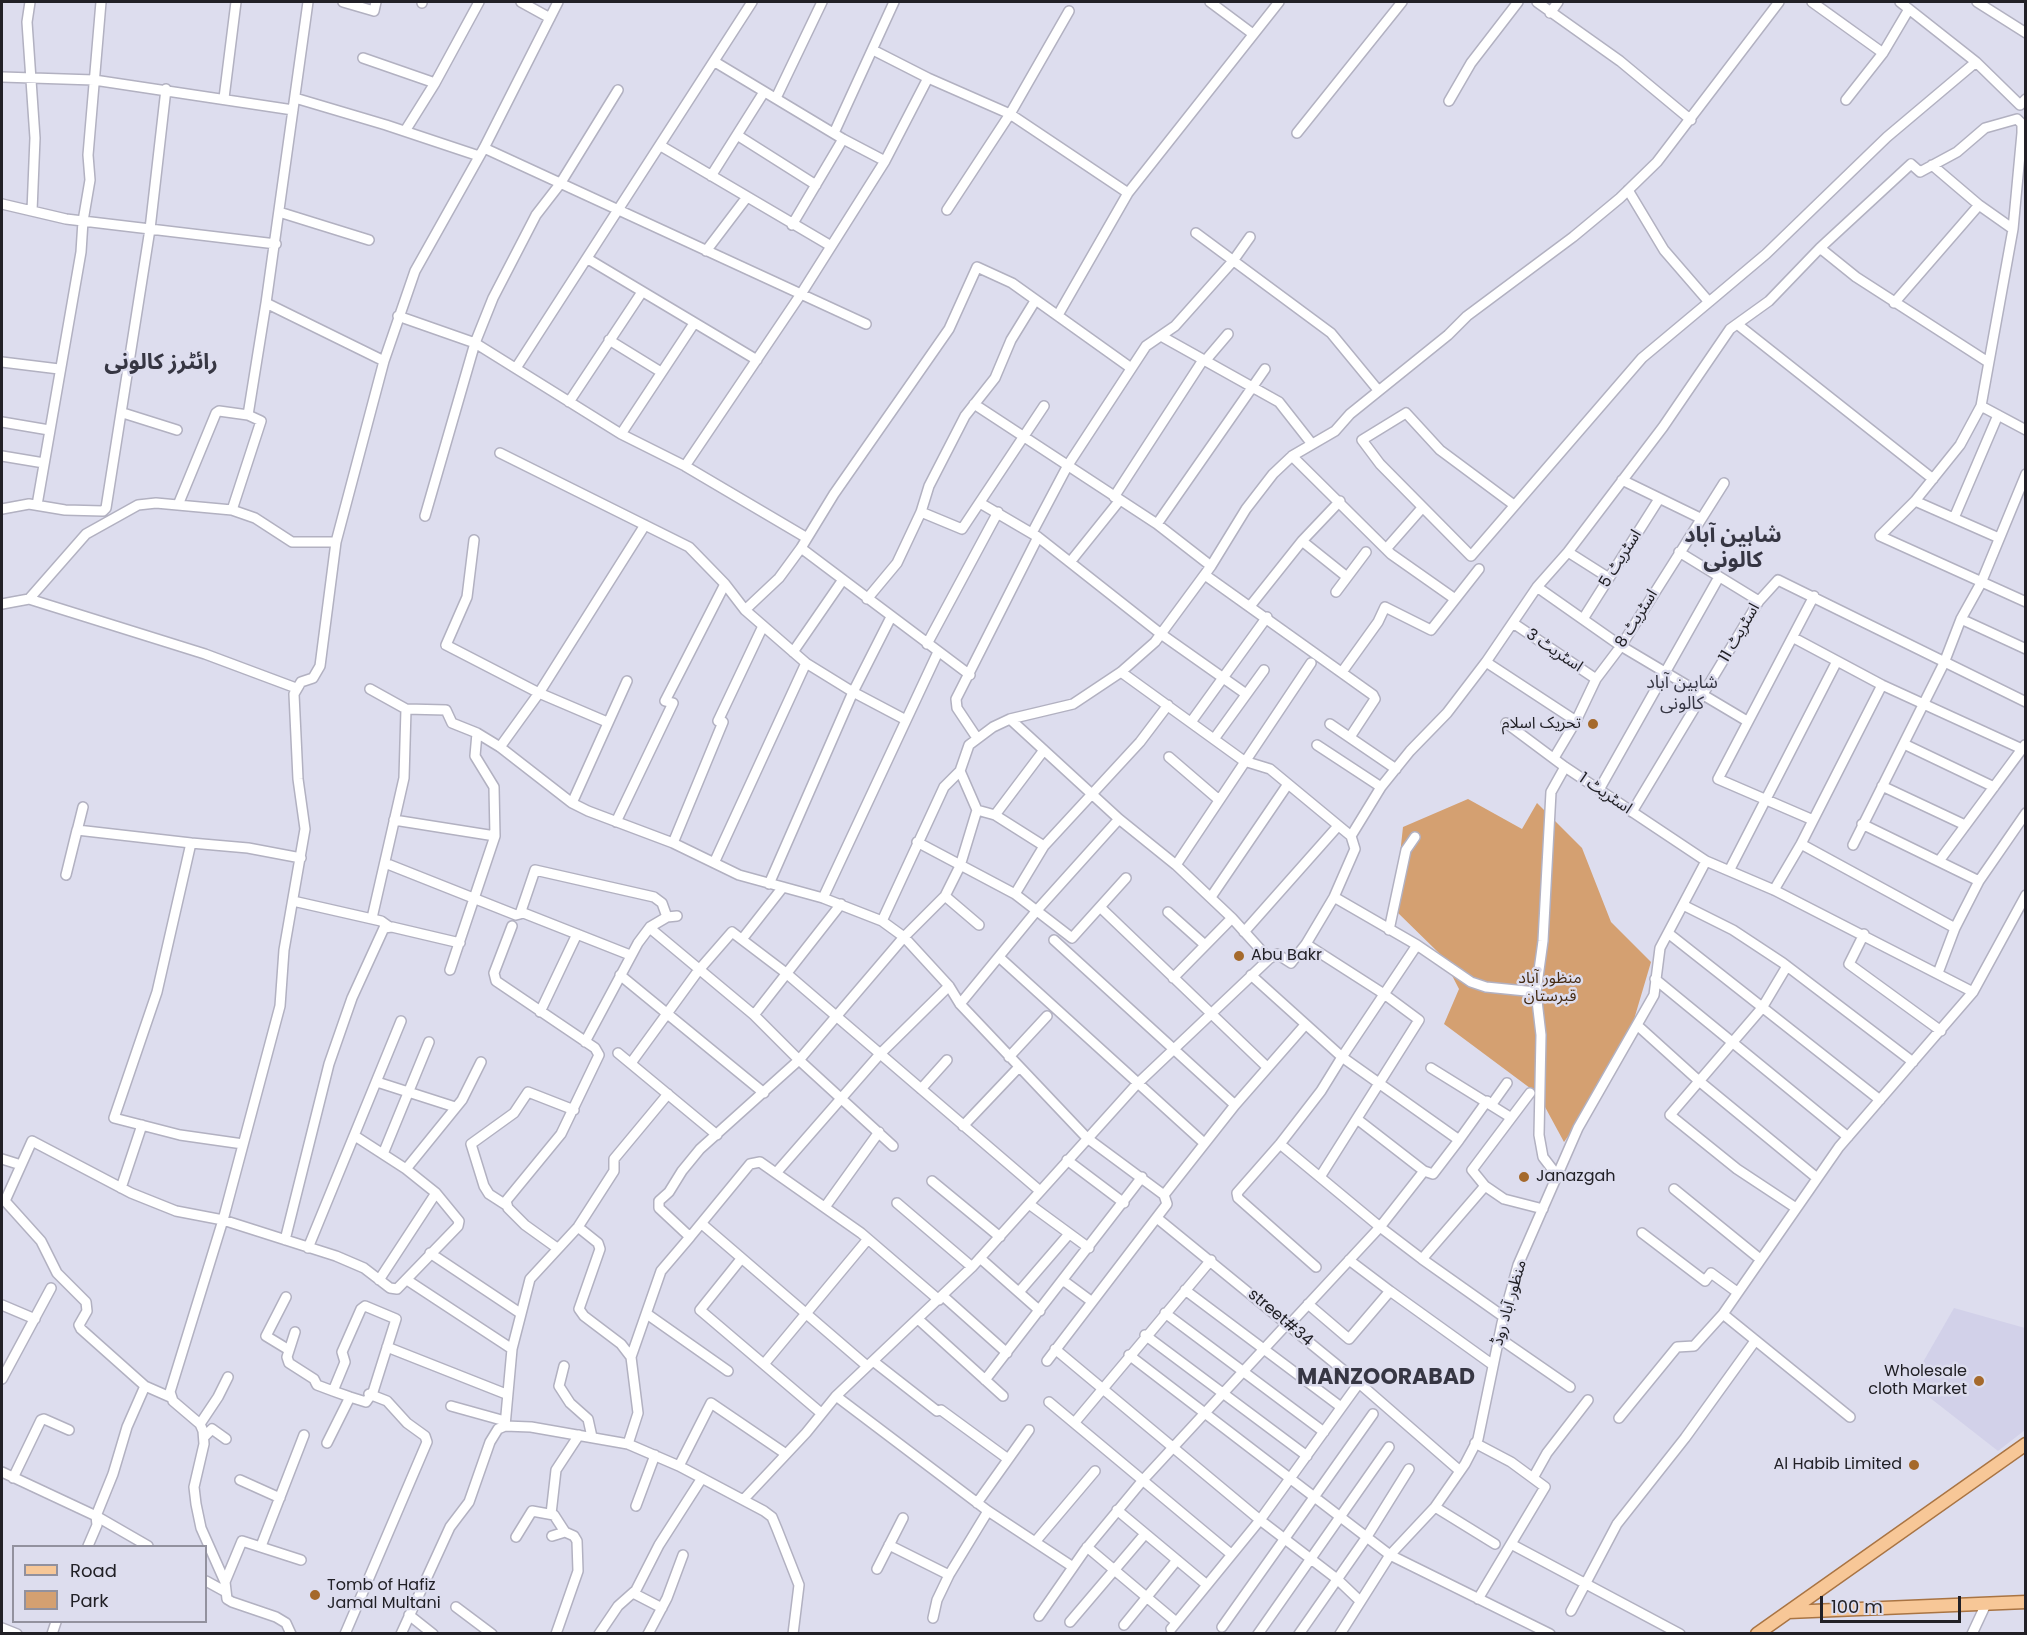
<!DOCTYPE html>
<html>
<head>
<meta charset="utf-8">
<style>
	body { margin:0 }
	#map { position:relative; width:2027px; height:1635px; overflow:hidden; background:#dde; font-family:Poppins,sans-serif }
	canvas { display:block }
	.frame { position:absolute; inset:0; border:3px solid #212026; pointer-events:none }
	.legend { position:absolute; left:12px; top:1545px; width:195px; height:78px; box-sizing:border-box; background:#dde; border:2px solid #92919e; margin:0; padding:8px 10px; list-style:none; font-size:18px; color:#212026 }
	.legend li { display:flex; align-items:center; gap:12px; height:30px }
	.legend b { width:30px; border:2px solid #92919e }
	.scale { position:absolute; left:1820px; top:1596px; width:141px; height:27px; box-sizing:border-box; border:3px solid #212026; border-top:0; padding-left:8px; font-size:18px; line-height:21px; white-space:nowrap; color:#212026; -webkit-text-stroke:4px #dde; paint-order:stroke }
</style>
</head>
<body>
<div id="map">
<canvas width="2027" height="1635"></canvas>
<div class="frame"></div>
<ul class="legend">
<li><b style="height:8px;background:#f7c797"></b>Road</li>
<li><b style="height:16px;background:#d4a071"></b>Park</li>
</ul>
<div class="scale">100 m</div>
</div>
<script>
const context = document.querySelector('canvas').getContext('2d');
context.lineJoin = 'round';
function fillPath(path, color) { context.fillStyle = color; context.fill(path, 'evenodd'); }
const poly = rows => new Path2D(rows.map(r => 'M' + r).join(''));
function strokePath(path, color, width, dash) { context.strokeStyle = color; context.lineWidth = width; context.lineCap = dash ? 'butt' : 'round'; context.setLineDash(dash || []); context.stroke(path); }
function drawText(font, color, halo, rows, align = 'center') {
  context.font = font + ' Poppins,"Noto Sans Arabic",sans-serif'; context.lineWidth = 5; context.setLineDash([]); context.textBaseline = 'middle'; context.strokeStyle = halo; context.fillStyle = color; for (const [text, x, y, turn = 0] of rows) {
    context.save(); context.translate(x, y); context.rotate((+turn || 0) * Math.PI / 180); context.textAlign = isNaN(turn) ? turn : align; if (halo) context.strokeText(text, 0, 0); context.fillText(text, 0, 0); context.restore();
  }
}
fillPath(poly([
	[1954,1308,2025,1328,2025,1430,1998,1451,1911,1383]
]), '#d2d1e9');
fillPath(poly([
	[1468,799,1522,829,1537,803,1582,848,1611,922,1651,962,1622,1060,1564,1142,1538,1094,1444,1024,1459,989,1442,956,1394,909,1403,827]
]), '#d4a071');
const minor = poly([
	[30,2,27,22,35,138,32,211],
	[308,2,266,303,384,361],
	[343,2,374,11,376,2],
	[521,2,550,18],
	[1210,2,1253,34],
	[1537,2,1620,61,1691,120],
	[1812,2,1883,53],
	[1900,2,1976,62,2020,105,2026,99],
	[1977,2,2026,33],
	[422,3,422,2],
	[1550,13,1558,2],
	[873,50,928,78,1010,114,1128,193],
	[363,58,435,83],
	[715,62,843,139,885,161],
	[2,77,94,80,293,110],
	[224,98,236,2],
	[295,98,386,125,479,156],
	[776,98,822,2],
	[1846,100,1883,53,1909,9],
	[1449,101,1471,63,1518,2],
	[405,131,435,83,479,2],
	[834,133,894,2],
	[1297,133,1402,2],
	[737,135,816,185],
	[661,146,831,246],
	[484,148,866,324],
	[1932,165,1979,205,2013,229],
	[711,176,764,92],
	[1628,190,1664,250,1709,302,1766,254,1887,137,1976,62],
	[2,204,66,219,276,244],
	[947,210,1010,114,1069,11],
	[279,212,369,240],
	[792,225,843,139],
	[1196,233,1331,333,1378,390],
	[706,251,747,197],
	[588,259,757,360],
	[1894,303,1979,205],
	[1058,315,1128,193,1279,2],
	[398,316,475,343,621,434,685,466,807,538],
	[1737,324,1933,479],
	[1161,336,1279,402,1312,444],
	[609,340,661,372],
	[1205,361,1228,334],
	[2,362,59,369],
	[1988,362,1856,277,1820,248,1911,164,1920,172,1957,152,1985,128,2017,119,2022,124,2022,133,2013,229,1981,406,1960,445,1915,501,1880,536,2026,602],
	[516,368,752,2],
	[569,402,642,292],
	[974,404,1157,524,1211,566],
	[1981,406,2026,430],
	[123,413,177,430],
	[248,415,266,303],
	[2,422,49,430],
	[621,434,693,325],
	[500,453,689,547,725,584,745,610,806,663,853,692,906,720],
	[2,456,44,463],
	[1292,456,1391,554,1455,599],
	[685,466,801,294,885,161,928,78],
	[1622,480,1700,518],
	[1114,497,1203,360],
	[1915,501,1999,538],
	[980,503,1038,537,1161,634,1246,694],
	[37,505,81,252,83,221,90,180,88,155,101,2],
	[178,505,216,413,219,411,248,415,261,421,232,510],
	[1514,505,1440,450,1406,413,1362,440,1380,464,1471,556,1642,358,1709,302],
	[2,509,29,504,65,510,103,511,106,508,150,229,166,89],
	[921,512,962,529,1044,406],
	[425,516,475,343,493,298,536,215,560,184,618,90],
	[1954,518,1998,415],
	[1157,524,1265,369],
	[1032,533,1068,465,1146,346,1175,326,1233,261,1250,237],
	[474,540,467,597,446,645,539,693,607,722],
	[1302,541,1347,577],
	[801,548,970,675],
	[1386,549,1422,508],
	[1568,552,1609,578],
	[1679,552,1759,601],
	[1071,561,1120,500],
	[1205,575,1373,695,1375,699,1350,737],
	[1537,587,1621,646,1747,721],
	[1336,592,1366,552],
	[29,599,86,534,138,505,156,503,232,510,255,518,292,542,336,542],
	[867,599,897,563,921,512,929,486,965,416,995,378,1011,340,1035,301],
	[2,604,29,599,205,654,296,688],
	[1251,605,1302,541,1340,501],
	[745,610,779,578,801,548,834,494,949,329,977,267,1012,283,1131,368],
	[1583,619,1659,499],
	[1961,619,2026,649],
	[1513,623,1596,679],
	[1794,638,1882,685,2022,749],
	[927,644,998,512],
	[793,652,842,581],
	[1486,662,1576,721],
	[1121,672,1244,761,1270,769,1351,836,1355,849,1334,897,1306,944,1291,963,1277,954,1269,959],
	[1342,672,1378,622,1385,607,1431,630,1479,569],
	[370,689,406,709,446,710,452,723,477,733,500,747,572,803,588,811,673,843,739,875,823,898,882,921,904,937,949,986,960,1004,1087,1138,1164,1195,1167,1204,1047,1361],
	[1191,722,1267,617],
	[1506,723,1565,767,1706,861,1774,890,1973,992],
	[1330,724,1396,769],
	[977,738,957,708,956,699,1038,537],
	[1214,739,1264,670],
	[1904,744,1994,787],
	[1317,745,1381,787],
	[500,747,539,693,645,525],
	[1169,757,1219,800],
	[1554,758,1576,721,1596,679,1621,646,1724,483],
	[1882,786,1965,825],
	[1600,788,1719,577],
	[572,803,627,681],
	[83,807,66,875,77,830,191,843],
	[977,810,995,815,1044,846],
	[1632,812,1759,601,1778,580,2026,702],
	[995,815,1044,750],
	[394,820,495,836],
	[1813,820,1718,779,1814,596],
	[616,822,673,703,665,701,725,584],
	[1862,824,1979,881],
	[1351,836,1381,787,1410,751,1447,713,1486,662,1537,587,1568,552,1663,427,1730,329,1769,301,1820,248],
	[917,842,1015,894,1072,938,1126,878],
	[673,843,723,722,718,721,763,626],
	[1801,844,1955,928],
	[1853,845,1944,663,1961,619,1981,583,2026,474],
	[1939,861,2025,745],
	[385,863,516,915,520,914,535,870,654,897,662,903,667,917],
	[714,863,806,663],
	[1176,865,1311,663],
	[1730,869,1837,661],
	[769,884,853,692,891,617],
	[1774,890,1801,844,1882,685],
	[1015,894,1044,846,1140,742,1168,705],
	[945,896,979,925],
	[1211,897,1288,784],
	[1334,897,1417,945,1471,982,1486,987,1536,992],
	[823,898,938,652],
	[293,901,381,921,388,926],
	[1683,905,1733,930,1783,963,1913,1062],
	[1101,908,1267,1067],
	[521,912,630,955],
	[1168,912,1205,945],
	[372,918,404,778,406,709],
	[882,921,944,787,960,771],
	[512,926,494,973,496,981,595,1048,599,1055,561,1134,506,1201,508,1208,525,1225,557,1248],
	[651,929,754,1015,799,1060,893,1146],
	[1389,930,1406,850,1415,837],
	[1244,932,1338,826],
	[1668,933,1880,1100],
	[1864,934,1849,964,1941,1031],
	[743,938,783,887],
	[1054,940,1235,1105],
	[1306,944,1384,994,1419,1020,1320,1177],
	[999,957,1204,1143],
	[1787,966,1762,1008,1670,1115,1737,1169,1796,1208],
	[450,970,495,836,494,787,475,756,477,733],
	[1938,973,1955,928,1979,881,2026,813],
	[620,975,764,1093],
	[1251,975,1342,1057,1417,945],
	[1173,978,1232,918],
	[1655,979,1848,1137],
	[960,1004,1038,909,1119,819],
	[540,1012,577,934],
	[754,1015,841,904],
	[1637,1025,1699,1081,1817,1178],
	[585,1042,638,943,650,927,667,917,677,916],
	[618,1053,717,1135],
	[1009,1057,1047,1016],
	[631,1063,698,971,732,932,786,973,1040,1191],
	[1431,1068,1510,1117],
	[377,1082,455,1107],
	[921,1089,947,1060],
	[1492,1104,1507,1083],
	[1357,1119,1424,1171,1380,1227,1422,1259,1485,1186,1504,1199,1543,1209],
	[963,1126,1019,1067],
	[243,1144,180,1135,114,1118,157,992,191,843,248,848,301,858],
	[1280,1144,1380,1227,1288,1326],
	[383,1154,429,1042],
	[2,1159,21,1165],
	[1067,1160,1124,1203],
	[406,1169,462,1100,481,1062],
	[1424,1171,1433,1174,1459,1140],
	[776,1173,880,1054,949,986],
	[1556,1174,1543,1157,1539,1135,1541,1035,1536,992,1543,941,1551,792,1565,767],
	[932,1181,1000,1237],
	[1485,1186,1472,1170,1530,1093],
	[121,1188,142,1125],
	[1674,1189,1760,1259],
	[1164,1195,1235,1105,1305,1025],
	[897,1203,972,1267],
	[1029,1204,1089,1248],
	[506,1205,489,1194,484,1186,471,1144,514,1113,528,1092,574,1110],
	[825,1207,879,1132],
	[1157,1218,1359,1383,1460,1471],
	[702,1224,867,1366],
	[578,1227,598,1243,600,1249,579,1309,584,1316,621,1344,631,1357],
	[1642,1233,1705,1281,1711,1273,1737,1292],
	[690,1237,750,1164,760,1162,861,1233,939,1300],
	[285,1240,329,1064,352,998,384,928,392,927,460,943],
	[308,1248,401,1021],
	[430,1253,520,1313],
	[980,1258,1040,1311],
	[741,1259,700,1310,821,1413],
	[1422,1259,1504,1317],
	[1316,1267,1238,1198,1237,1193,1280,1144,1321,1091,1342,1057,1459,1140,1487,1101],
	[379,1280,436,1193],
	[407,1280,512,1349],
	[1064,1281,1091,1301],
	[1185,1290,1341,1407],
	[1390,1291,1493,1365],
	[1019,1292,1069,1234],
	[943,1296,1007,1353],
	[286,1297,266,1336,289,1350],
	[1308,1304,1349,1339,1390,1291,1349,1260],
	[2,1305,35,1319],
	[1165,1313,1324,1432],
	[647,1314,728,1371],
	[1723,1314,1850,1417],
	[918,1319,1003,1396],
	[295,1332,287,1357,289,1363,314,1379,317,1385,333,1391,350,1397,366,1402,373,1392,396,1319,365,1306,361,1309,342,1352,345,1362,333,1391],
	[1145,1335,1307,1456],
	[1499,1338,1570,1387],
	[387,1347,506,1394],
	[1055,1349,1260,1520,1337,1579,1359,1600],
	[1129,1355,1390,1555,1550,1634],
	[873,1361,937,1411,941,1410,1008,1459],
	[764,1364,868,1239],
	[564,1366,559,1386,570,1403,588,1419,592,1437],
	[2,1379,51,1288],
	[985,1380,1142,1177],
	[836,1396,988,1511,1073,1567],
	[170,1397,145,1386,81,1329,79,1325,87,1311,86,1302,57,1273,41,1241,5,1201,32,1141,131,1193,176,1211,223,1220,336,1256,364,1268,390,1288,397,1289,458,1226,459,1221,436,1193,406,1169,355,1136],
	[1049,1402,1231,1554],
	[451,1406,505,1421],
	[1619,1418,1677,1347,1694,1346,1723,1314,1839,1147,1973,992,2026,895],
	[1075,1422,1211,1260],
	[200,1424,218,1397,228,1377],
	[505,1426,512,1349,530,1279,578,1227,614,1171,614,1159,668,1094],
	[204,1437,212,1429,226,1439],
	[327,1443,350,1397],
	[1475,1443,1511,1462,1545,1487,1478,1599],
	[628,1444,638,1413,631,1357,661,1271,690,1237,659,1208,659,1201,669,1192,682,1171,700,1149,799,1060,904,937,945,896,960,866,977,810,960,771,969,745,993,727,1010,719,1073,704,1121,672,1155,642,1211,566,1246,509,1273,474,1292,456,1335,431,1350,414,1448,335,1467,316,1573,237,1620,198,1657,162,1779,2],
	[679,1466,711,1403,786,1454],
	[2,1472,96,1516,148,1546],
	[13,1478,41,1420,44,1419,69,1430],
	[1533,1478,1547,1453,1588,1400],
	[240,1480,280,1498],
	[744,1499,806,1433,836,1396,972,1267,1136,1085,1269,959,1232,918,1176,865,1119,819,1010,719],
	[977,1503,1029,1430],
	[636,1506,655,1455],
	[1435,1507,1495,1544],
	[1117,1510,1207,1585],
	[551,1514,556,1470,579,1435],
	[552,1536,565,1532,574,1536,577,1541,578,1571,556,1634],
	[516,1537,532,1511,554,1515,565,1532],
	[1035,1542,1095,1471],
	[1511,1544,1680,1634],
	[889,1545,949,1575],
	[88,1546,97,1525,96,1516,113,1474,127,1427,145,1386],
	[261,1546,304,1435],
	[1087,1547,1175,1621],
	[877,1569,903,1518],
	[206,1581,226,1592],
	[225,1582,242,1541,301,1560],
	[633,1593,662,1608],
	[456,1607,492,1634],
	[1571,1611,1617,1524,1685,1438,1755,1341],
	[409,1615,433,1634],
	[1039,1616,1085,1550,1143,1480,1287,1324],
	[933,1618,937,1600,949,1575,988,1511],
	[1070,1622,1145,1534],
	[1124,1625,1177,1560],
	[1222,1627,1373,1414],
	[2,1628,17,1634],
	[1171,1629,1260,1520,1359,1383],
	[52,1634,56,1622],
	[291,1634,286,1623,276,1617,232,1602,227,1599,225,1582,201,1528,196,1504,194,1487,204,1444,203,1431,200,1424,173,1401,170,1392,223,1220,280,1006,284,950,305,829,298,779,294,694,301,682,313,678,320,666,336,542,384,361,415,271,484,148,558,2],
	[345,1634,427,1442,425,1436,407,1423,387,1401,369,1394],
	[401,1634,450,1527,469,1502,490,1442,498,1429,505,1426,531,1427,628,1444,679,1466,764,1511,772,1517,777,1529,799,1585,793,1634],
	[599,1634,618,1606,636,1590,659,1545,702,1478],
	[648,1634,667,1598,683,1555],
	[1258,1634,1389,1447],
	[1299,1634,1366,1538,1409,1469],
	[1340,1634,1390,1555,1435,1507,1465,1464,1478,1439,1502,1323,1518,1265,1578,1128,1654,995,1660,948,1706,861],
	[1972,1634,1986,1604]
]);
const major = poly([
	[1788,1612,2026,1602],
	[1757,1634,2026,1444]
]);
strokePath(minor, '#b2b1c1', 12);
strokePath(major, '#a97443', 15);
strokePath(minor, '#fff', 9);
strokePath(major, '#f7c797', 12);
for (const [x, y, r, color] of [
	[1593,724,6,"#a5692b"],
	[1239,956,6,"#a5692b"],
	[1524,1177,6,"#a5692b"],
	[1979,1381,6,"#a5692b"],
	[1914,1465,6,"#a5692b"],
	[315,1595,6,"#a5692b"]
]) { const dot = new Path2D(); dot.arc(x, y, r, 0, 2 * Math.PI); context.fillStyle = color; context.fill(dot); strokePath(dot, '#dde', 2); }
drawText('16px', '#212026', '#dde', [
	["اسٹریٹ 5",1621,559,-58],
	["اسٹریٹ 8",1637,619,-58],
	["اسٹریٹ 11",1740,633,-60],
	["اسٹریٹ 3",1554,651,34],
	["اسٹریٹ 1",1605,794,34],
	["منظور آباد روڈ",1510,1303,-74],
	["street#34",1280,1318,40]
]);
drawText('16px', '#212026', '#dde', [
	["تحریک اسلام",1581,724],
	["Abu Bakr",1251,956,"left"],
	["Janazgah",1536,1177,"left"],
	["Wholesale",1967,1372],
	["cloth Market",1967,1390],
	["Al Habib Limited",1902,1465],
	["Tomb of Hafiz",327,1586,"left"],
	["Jamal Multani",327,1604,"left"]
], 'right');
drawText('16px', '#442a12', '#dde', [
	["منظور آباد",1550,979],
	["قبرستان",1550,997]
]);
drawText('18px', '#363643', '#dde', [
	["شاہین آباد",1682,683],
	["کالونی",1682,704]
]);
drawText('bold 22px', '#363643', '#dde', [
	["رائٹرز کالونی",161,363],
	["شاہین آباد",1733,536],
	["کالونی",1733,561],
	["MANZOORABAD",1386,1378]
]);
</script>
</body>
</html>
